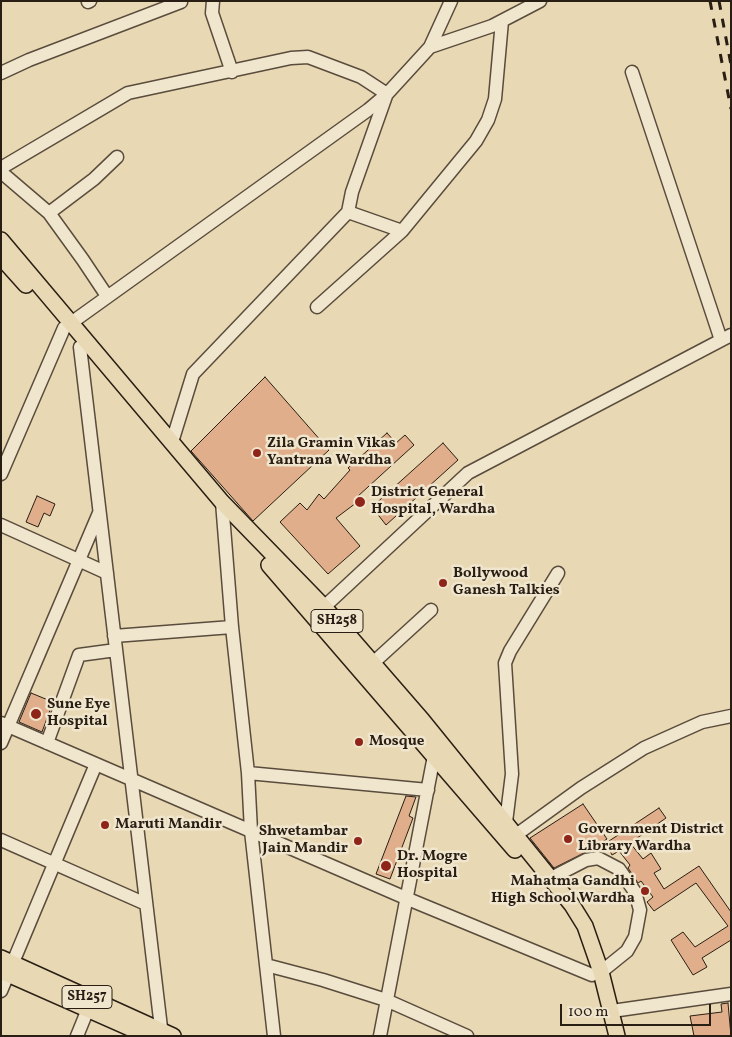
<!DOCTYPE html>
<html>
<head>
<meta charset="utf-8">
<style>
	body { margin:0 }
	#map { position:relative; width:732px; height:1037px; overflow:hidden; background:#e8d8b3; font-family:Vollkorn,serif }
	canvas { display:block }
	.frame { position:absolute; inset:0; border:2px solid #291e14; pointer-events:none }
	.scale { position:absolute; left:560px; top:1004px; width:151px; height:22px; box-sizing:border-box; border:2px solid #291e14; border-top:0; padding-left:6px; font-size:15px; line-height:18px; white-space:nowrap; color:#291e14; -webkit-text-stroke:4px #f0e6ce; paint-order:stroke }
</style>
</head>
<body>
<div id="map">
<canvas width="732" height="1037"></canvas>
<div class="frame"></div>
<div class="scale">100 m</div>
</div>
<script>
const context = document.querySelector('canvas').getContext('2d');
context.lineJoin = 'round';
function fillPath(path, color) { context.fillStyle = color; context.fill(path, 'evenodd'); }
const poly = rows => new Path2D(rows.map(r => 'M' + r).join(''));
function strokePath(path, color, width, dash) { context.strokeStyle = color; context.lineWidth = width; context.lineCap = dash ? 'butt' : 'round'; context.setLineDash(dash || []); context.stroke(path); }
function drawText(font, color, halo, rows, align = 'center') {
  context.font = font + ' Vollkorn,serif'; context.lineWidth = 5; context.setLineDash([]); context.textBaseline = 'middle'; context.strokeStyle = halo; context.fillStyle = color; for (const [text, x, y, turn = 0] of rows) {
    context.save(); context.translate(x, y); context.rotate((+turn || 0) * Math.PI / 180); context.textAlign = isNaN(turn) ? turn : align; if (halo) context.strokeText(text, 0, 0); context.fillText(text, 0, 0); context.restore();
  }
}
const building = poly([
	[265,377,329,450,253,521,191,451,265,377],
	[387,433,396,443,405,435,414,445,357,497,360,500,336,518,360,546,328,574,280,522,300,503,307,510,319,494,324,499,350,470,348,468,387,433],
	[443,443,458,460,386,525,372,507,443,443],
	[37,496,55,504,50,516,44,513,38,527,26,522,37,496],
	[31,693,53,702,42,732,19,722,31,693],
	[406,796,416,797,409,816,413,818,390,879,376,874,406,796],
	[583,804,607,839,588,851,554,868,530,838,583,804],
	[659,808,666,818,630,843,643,859,651,853,661,869,654,873,664,889,699,866,731,912,731,940,702,958,707,967,693,975,671,940,683,932,695,947,728,926,696,883,654,911,647,902,653,897,641,881,638,883,628,868,630,865,619,851,612,855,606,843,659,808],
	[728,1003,731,1036,694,1036,690,1016,722,1012,721,1004,728,1003]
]);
fillPath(building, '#e1ae8b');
strokePath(building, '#291e14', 1);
const minor = poly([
	[213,1,212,13,232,72],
	[88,2,90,1],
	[430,47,492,26,540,1],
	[632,72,721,340],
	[1,73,29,60,181,2],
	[386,96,352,192,348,212,402,231],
	[1,168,128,93,291,58,308,57,361,77,387,94],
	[1,172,49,213,83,260,107,296],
	[49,213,94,179,117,157],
	[317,307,402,231,476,141,488,120,495,99,502,21],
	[80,347,162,1036],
	[172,442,193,374,348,212],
	[1,474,64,328,368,110,387,94,430,47,451,1],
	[222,502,232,627,248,773,251,831,274,1036],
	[1,525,107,573],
	[324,607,468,473,731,335],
	[114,636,232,627],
	[373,663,431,610],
	[1,723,408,899,592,975],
	[1,743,99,513],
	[47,743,79,655,116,650],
	[248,773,428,790],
	[506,822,512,774,505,663,510,651,558,573],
	[516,835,581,788,644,748,702,722,731,716],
	[1,840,146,904],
	[551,878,586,860,598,858,619,869,635,892,640,910,635,937,627,951,601,972],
	[266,965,323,980,386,1000,467,1036],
	[1,991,96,764],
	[612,1011,731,994],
	[77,1036,88,1009],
	[380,1036,434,756]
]);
const major = poly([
	[1,240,222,502,324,607,422,720,572,905,585,926,601,972,617,1036],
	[1,257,26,285],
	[269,565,515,850],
	[1,958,173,1036],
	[1,971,148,1036]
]);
strokePath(minor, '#594c3c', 15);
strokePath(major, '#291e14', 18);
strokePath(minor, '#f0e6ce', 12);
strokePath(major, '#e8d8b3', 15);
strokePath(poly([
	[710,1,731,109],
	[719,1,731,65]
]), '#291e14', 3, [9, 9]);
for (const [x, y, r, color] of [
	[257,453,5,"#8f2418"],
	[360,502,6,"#8f2418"],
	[443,583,5,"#8f2418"],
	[36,714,6,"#8f2418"],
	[359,742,5,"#8f2418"],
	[105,825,5,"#8f2418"],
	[568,839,5,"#8f2418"],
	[358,841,5,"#8f2418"],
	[386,866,6,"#8f2418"],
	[645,891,5,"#8f2418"]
]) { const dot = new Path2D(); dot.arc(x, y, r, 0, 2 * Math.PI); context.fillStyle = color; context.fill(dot); strokePath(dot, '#f0e6ce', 2); }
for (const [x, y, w] of [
	[337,621,52],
	[87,997,50]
]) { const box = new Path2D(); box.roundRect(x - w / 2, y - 11.5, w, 23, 4); context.fillStyle = '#f0e6ce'; context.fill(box); strokePath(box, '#291e14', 1); }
drawText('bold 14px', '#291e14', null, [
	["SH258",337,621],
	["SH257",87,997]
]);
drawText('bold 15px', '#291e14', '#f0e6ce', [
	["Zila Gramin Vikas",267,444],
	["Yantrana Wardha",267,461],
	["District General",371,493],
	["Hospital, Wardha",371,510],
	["Bollywood",453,574],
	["Ganesh Talkies",453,591],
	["Sune Eye",47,705],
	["Hospital",47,722],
	["Mosque",369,742],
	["Maruti Mandir",115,825],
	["Government District",578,830],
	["Library Wardha",578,847],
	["Shwetambar",348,832,"right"],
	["Jain Mandir",348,849,"right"],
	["Dr. Mogre",397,857],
	["Hospital",397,874],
	["Mahatma Gandhi",635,882,"right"],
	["High School Wardha",635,899,"right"]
], 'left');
</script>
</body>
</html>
